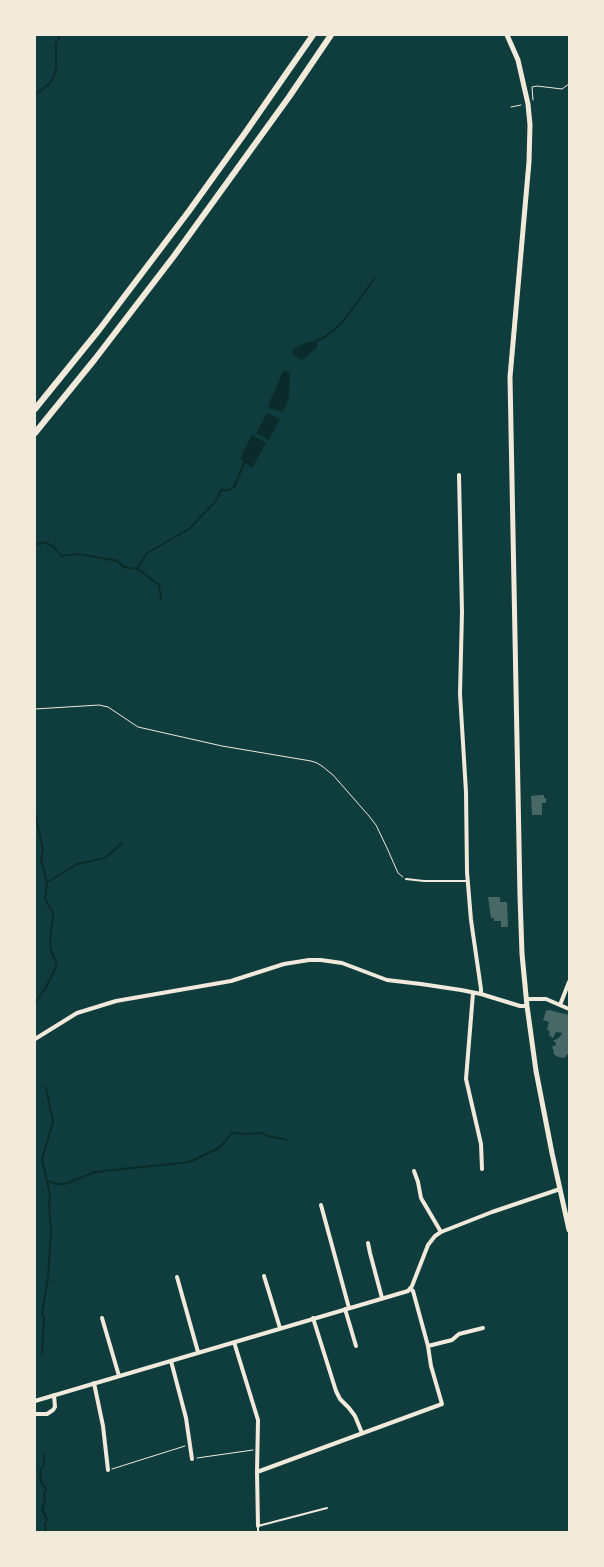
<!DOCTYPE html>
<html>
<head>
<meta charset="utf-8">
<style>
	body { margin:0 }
	#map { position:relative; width:604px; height:1567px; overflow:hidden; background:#0f3d3e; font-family:"Space Grotesk",sans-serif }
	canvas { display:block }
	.frame { position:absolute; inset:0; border:36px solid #f1e9da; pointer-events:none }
</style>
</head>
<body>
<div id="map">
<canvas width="604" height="1567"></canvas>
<div class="frame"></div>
</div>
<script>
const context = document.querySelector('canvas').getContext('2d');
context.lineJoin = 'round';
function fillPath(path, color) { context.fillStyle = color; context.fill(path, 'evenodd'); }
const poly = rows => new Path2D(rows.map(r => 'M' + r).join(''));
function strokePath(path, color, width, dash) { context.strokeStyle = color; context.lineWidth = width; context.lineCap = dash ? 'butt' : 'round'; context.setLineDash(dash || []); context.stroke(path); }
fillPath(poly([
	[315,341,318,346,305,358,302,360,292,354,292,351,295,348,305,343],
	[283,371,290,372,289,398,283,412,269,408,268,406],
	[267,413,280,419,269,440,256,433],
	[252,435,266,443,252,468,240,459]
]), '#0a2a2b');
strokePath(poly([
	[35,95,50,83,53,78,56,69,56,43,61,35],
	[315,341,325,337,342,323,375,278],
	[35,545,44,542,53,546,61,556,78,554,118,561,123,567,137,569,147,553,189,529,216,501,221,490,229,490,234,487,245,461],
	[138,569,159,585,161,599],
	[35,813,43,850,41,859,47,882,45,899,53,913,50,943,51,951,56,962,56,967,46,987,35,1003],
	[48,882,77,864,105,858,122,843],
	[48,1181,57,1184,65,1184,95,1172,189,1162,219,1148,232,1133,247,1134,261,1133,268,1136,287,1140],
	[42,1354,44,1317,42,1314,48,1278,51,1229,49,1206,50,1195,42,1159,53,1122,46,1088],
	[44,1455,44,1465,40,1471,41,1482,46,1489,44,1495,45,1503,42,1509,47,1520,45,1524,46,1532]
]), '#0a2a2b', 2);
fillPath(poly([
	[540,795,544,795,544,798,546,798,546,803,542,803,542,815,532,815,531,796],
	[488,897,500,897,500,902,507,902,508,927,501,927,501,921,494,921,494,918,491,918],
	[549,1010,569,1015,569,1054,566,1055,566,1057,562,1058,556,1056,553,1053,554,1052,552,1046,555,1046,556,1043,553,1041,560,1037,562,1033,556,1032,553,1038,549,1035,550,1031,547,1030,549,1022,543,1020,546,1011]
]), '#486865');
strokePath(poly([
	[533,100,532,87,537,86,562,89,569,84],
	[511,107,521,105],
	[35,709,99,705,108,707,138,727,222,746,311,761,317,763,322,766,333,775,369,816,376,825,387,848,398,873,403,877],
	[197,1458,253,1450],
	[112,1469,185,1446]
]), '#f1e9da', 1);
strokePath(poly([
	[406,879,424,881,467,881],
	[258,1532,258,1526,327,1508]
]), '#f1e9da', 2);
strokePath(poly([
	[459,475,462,612,460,694,466,792,467,872,471,920,481,989,481,994],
	[473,993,466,1079,481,1144,482,1169],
	[526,999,546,999,569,1009],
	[560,1005,569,982],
	[35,1039,77,1013,116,1001,231,981,284,964,309,960,321,960,342,963,387,980,421,984,461,990,481,994,520,1006,527,1006],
	[414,1171,418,1182,421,1198,441,1232],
	[321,1205,349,1308],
	[368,1243,370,1253,382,1298],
	[264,1276,280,1328],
	[177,1277,198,1352],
	[345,1309,356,1346],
	[102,1318,119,1376],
	[313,1318,336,1391,340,1399,349,1408,355,1416,362,1433],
	[234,1342,258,1420,257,1472,258,1526],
	[428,1346,452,1340,459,1334,483,1328],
	[171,1361,186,1418,192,1459],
	[94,1383,103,1426,108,1470],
	[35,1401,408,1291,412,1286,428,1245,435,1236,441,1232,492,1212,560,1189],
	[35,1414,47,1414,53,1410,55,1407,54,1395],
	[257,1472,442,1404,431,1366,428,1346,413,1291,411,1289]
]), '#f1e9da', 4);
strokePath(poly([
	[507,35,518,60,528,104,530,125,529,162,510,377,520,896,522,954,527,1006,536,1071,552,1153,569,1230]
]), '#f1e9da', 5);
strokePath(poly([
	[35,409,99,330,189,211,245,133,313,35],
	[35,433,95,359,174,256,289,97,331,35]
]), '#f1e9da', 6);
</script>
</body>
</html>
